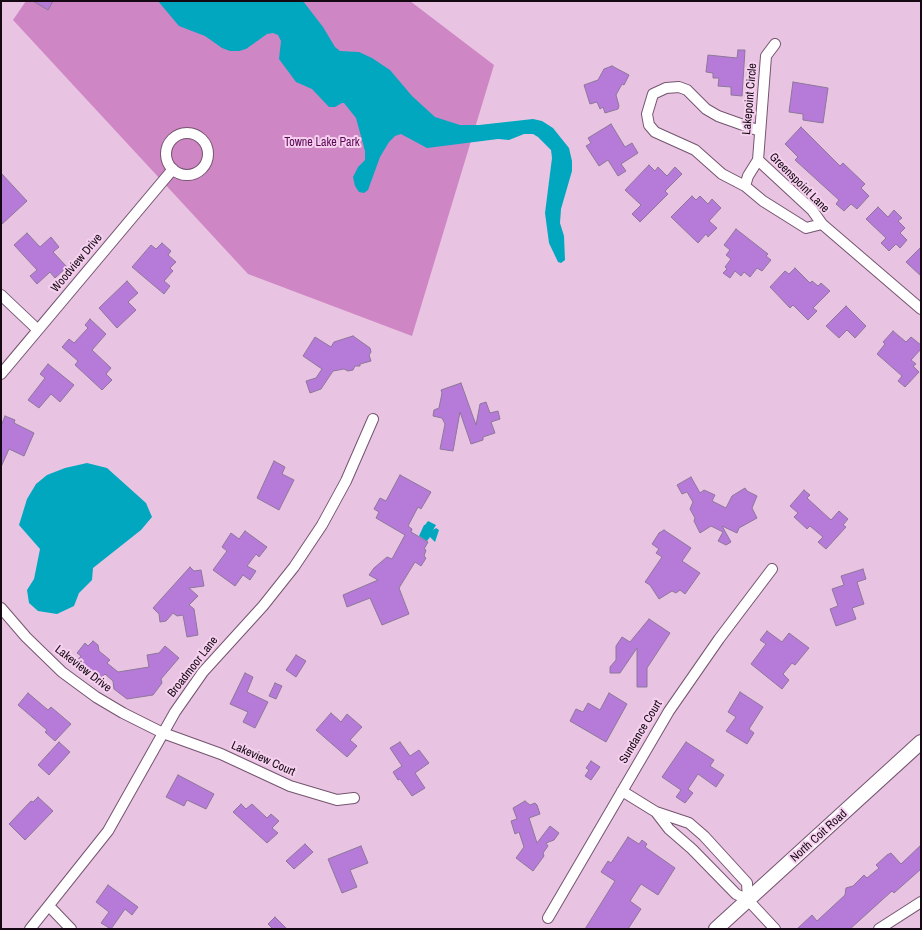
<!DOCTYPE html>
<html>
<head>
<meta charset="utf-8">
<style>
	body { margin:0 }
	#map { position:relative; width:922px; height:930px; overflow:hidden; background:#e9c4e2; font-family:"Archivo Narrow",sans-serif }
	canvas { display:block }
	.frame { position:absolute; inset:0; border:2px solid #140812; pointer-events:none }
</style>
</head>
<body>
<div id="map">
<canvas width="922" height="930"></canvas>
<div class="frame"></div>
</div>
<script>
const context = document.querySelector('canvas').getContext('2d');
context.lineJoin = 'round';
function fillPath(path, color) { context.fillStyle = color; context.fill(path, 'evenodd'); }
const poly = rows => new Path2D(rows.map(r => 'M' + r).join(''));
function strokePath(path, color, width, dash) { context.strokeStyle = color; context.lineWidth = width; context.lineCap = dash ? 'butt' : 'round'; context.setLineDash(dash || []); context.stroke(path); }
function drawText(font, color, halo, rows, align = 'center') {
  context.font = font + ' "Archivo Narrow",sans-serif'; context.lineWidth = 4; context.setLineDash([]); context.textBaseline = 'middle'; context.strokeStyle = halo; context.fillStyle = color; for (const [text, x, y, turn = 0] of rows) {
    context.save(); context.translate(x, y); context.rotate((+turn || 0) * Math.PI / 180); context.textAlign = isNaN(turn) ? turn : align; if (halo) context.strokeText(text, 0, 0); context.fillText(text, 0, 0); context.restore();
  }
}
fillPath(poly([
	[26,1,410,1,494,65,412,336,248,274,13,20]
]), '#cf86c4');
fillPath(poly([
	[158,1,303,1,323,27,335,47,340,51,359,52,372,58,390,70,412,96,435,117,460,125,479,125,533,119,542,121,553,128,569,148,572,161,572,171,561,209,560,223,564,236,565,260,561,263,558,262,549,243,545,213,552,158,551,150,538,137,533,134,524,134,509,140,498,139,427,148,401,134,395,136,389,142,380,157,368,190,364,193,359,192,355,186,353,177,358,167,365,160,365,151,356,118,344,103,342,103,335,107,329,107,312,89,296,82,279,59,281,41,278,35,273,33,267,34,246,49,239,51,230,51,222,48,205,36,179,26],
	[87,463,107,468,146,503,152,517,141,530,93,568,92,580,79,593,74,606,57,614,38,611,29,603,27,590,34,579,40,549,19,525,27,499,36,484,47,475,65,468],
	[428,521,436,525,433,530,436,528,439,530,435,542,430,537,427,541,419,536,424,525,425,525]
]), '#00a7bf');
const building = poly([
	[33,1,53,1,48,10,33,1],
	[738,50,745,50,742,96,731,95,731,87,718,86,719,78,713,78,713,73,706,72,708,55,737,58,738,50],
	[612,66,629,75,624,85,622,84,616,95,619,106,618,109,605,113,603,107,600,109,597,102,590,104,584,85,598,80,604,69,612,66],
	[793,82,828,88,823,123,803,120,803,114,789,112,793,82],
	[611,124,625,147,632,143,638,153,621,164,626,171,618,176,608,160,599,166,586,146,591,143,588,138,611,124],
	[801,127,840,166,843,163,865,184,861,188,869,196,857,209,851,204,844,211,836,204,839,200,795,160,798,157,785,144,801,127],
	[649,165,655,171,658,167,667,176,675,167,682,174,665,191,668,194,640,222,632,214,641,205,625,190,649,165],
	[1,173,27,201,1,225,1,173],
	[692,196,696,200,700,196,708,204,712,199,721,208,709,221,717,228,708,237,706,234,698,243,671,217,692,196],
	[878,207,888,217,894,210,902,218,898,221,905,228,900,233,907,240,900,248,896,244,889,251,881,243,886,238,866,219,878,207],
	[736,229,768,254,766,256,771,260,762,271,757,268,750,277,744,272,741,276,735,271,730,278,723,273,727,269,725,267,731,259,726,255,730,250,724,245,736,229],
	[27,233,40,247,51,237,59,247,53,252,67,267,55,278,50,272,37,284,30,276,37,270,14,245,27,233],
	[162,243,171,251,168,255,176,262,170,268,173,271,164,281,170,286,164,294,132,267,151,245,156,249,162,243],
	[921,247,921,276,906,262,921,247],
	[795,268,810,283,812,281,818,286,821,283,830,291,813,308,817,311,808,320,793,305,790,308,770,287,785,271,789,274,795,268],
	[127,281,138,293,128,302,136,310,117,328,99,308,127,281],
	[846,306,866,326,855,338,847,330,839,338,826,326,846,306],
	[90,319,106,334,92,350,111,368,106,374,112,380,102,390,75,365,78,361,62,347,69,339,74,343,88,328,85,325,90,319],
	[893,331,906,342,911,337,921,345,921,349,911,360,916,364,913,366,919,372,905,387,898,381,902,376,877,354,885,344,883,342,893,331],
	[353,336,370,348,371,352,369,355,371,361,360,364,360,366,355,366,353,370,348,371,344,369,333,371,321,389,310,393,306,381,316,378,322,369,303,356,315,337,331,347,334,342,353,336],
	[48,364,74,385,60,402,51,394,39,408,28,400,45,378,40,374,48,364],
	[461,383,476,425,480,404,486,402,490,413,498,411,500,419,491,422,495,433,483,437,483,440,471,444,460,412,453,451,440,449,445,424,442,418,433,416,434,410,439,408,442,393,441,390,461,383],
	[5,416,15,420,14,423,34,433,24,456,9,449,1,467,1,426,5,416],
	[274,461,285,467,282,474,294,480,279,510,257,498,274,461],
	[400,475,431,492,421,509,418,507,408,526,412,529,411,532,428,542,424,549,426,550,424,556,426,558,421,566,415,562,399,588,409,614,382,625,370,598,347,607,343,595,378,580,369,575,374,568,387,557,392,559,405,535,376,518,379,512,374,509,380,498,386,501,400,475],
	[691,477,700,493,704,490,715,495,712,501,726,508,732,496,745,488,747,491,757,496,752,508,757,518,739,528,737,533,722,526,731,542,726,545,718,541,723,532,711,526,700,533,694,521,695,518,690,509,693,502,687,492,682,494,677,485,691,477],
	[804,490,810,495,807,498,831,520,839,511,848,519,843,525,846,527,826,549,818,542,823,537,810,526,807,529,794,517,798,513,790,506,804,490],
	[664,530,691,548,682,561,700,573,685,594,680,590,676,593,672,591,659,599,650,585,645,582,662,557,656,553,659,549,652,544,659,533,664,530],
	[245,531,267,547,259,557,256,554,247,566,256,571,250,580,243,575,235,586,213,570,227,551,222,547,231,533,239,539,245,531],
	[190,567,194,571,201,570,204,586,189,588,198,596,189,605,194,609,198,635,187,637,183,615,177,616,173,613,166,621,160,622,159,614,153,608,190,567],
	[863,569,866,579,857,582,864,604,852,608,856,619,836,626,830,609,838,606,832,589,844,585,841,576,863,569],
	[649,619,670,633,647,668,647,687,637,687,637,648,620,673,610,673,610,667,616,660,616,646,622,637,630,642,649,619],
	[767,631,782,642,789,633,809,648,795,665,792,663,783,674,789,680,782,689,751,664,766,644,760,640,767,631],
	[93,641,98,645,99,651,110,660,107,663,118,672,149,667,147,655,159,653,165,646,179,658,161,679,162,683,153,695,127,699,114,689,113,681,105,674,99,680,76,662,81,656,77,653,85,643,88,646,93,641],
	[296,655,306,661,296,677,286,670,296,655],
	[245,673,253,677,247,692,268,702,255,728,243,722,248,712,230,704,245,673],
	[275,683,282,686,276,699,269,696,275,683],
	[740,692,763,707,749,729,754,733,747,744,726,731,736,717,728,712,740,692],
	[28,693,48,710,51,707,71,724,55,741,45,732,47,730,18,705,28,693],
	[609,693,627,704,606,742,570,721,576,709,583,712,588,703,600,710,609,693],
	[331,713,341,722,347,714,362,727,350,740,357,746,347,757,316,730,331,713],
	[59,742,70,752,49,775,38,765,59,742],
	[400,742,410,756,419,750,429,763,415,773,425,788,412,796,400,779,398,780,393,772,402,766,390,748,400,742],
	[686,742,714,760,710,766,724,775,716,787,698,774,688,789,693,793,685,803,676,797,681,790,662,777,686,742],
	[591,761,600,767,591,780,585,776,589,770,586,768,591,761],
	[178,775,214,794,206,809,187,800,184,806,166,797,178,775],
	[38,797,53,811,25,840,9,824,31,801,33,802,38,797],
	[525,801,530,805,535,803,537,805,540,814,529,818,537,843,550,826,559,833,554,840,546,843,548,846,543,853,544,856,533,871,516,858,524,847,519,832,515,834,511,821,517,819,513,808,525,801],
	[241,804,246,809,252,804,267,818,271,814,279,821,272,828,278,833,267,843,233,812,241,804],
	[628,837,639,844,642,840,647,844,645,847,675,868,658,895,641,884,630,901,641,909,628,929,585,929,615,881,601,872,608,861,611,863,628,837],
	[305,844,313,852,294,869,286,861,305,844],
	[921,845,921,869,894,893,892,891,850,929,797,929,812,915,817,921,845,895,846,888,853,886,864,875,867,878,879,868,876,865,887,855,891,853,901,864,921,845],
	[361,846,368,863,350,870,357,887,342,893,328,859,361,846],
	[108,885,138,907,132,915,125,909,111,929,101,923,109,912,96,902,108,885],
	[275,917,287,929,273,929,268,924,275,917]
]);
fillPath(building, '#b67bd8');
strokePath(building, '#8c7799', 1);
const street = poly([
	[760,131,718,116,706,109,687,90,679,87,666,88,653,94,647,114,649,125,655,132,695,150,722,174,745,186,763,201,806,228,822,224],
	'166 154a21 21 0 1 1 42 0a21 21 0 1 1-42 0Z',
	[758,160,812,210,822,224,921,309],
	[745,186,748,176,758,160,766,56,775,44],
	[1,295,38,330],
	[1,374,173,169],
	[1,608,26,637,62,672,96,697,123,713,163,733,221,754,290,786,337,800,354,798],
	[622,791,656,812,689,823,704,836,747,883,748,900,736,894,692,849,669,829,656,812],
	[748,900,775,929],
	[49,906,71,929],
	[548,918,669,711,719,639,772,569],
	[30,929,108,831,175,712,203,672,263,606,294,567,322,525,346,481,373,419],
	[879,929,921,902]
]);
const secondary = poly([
	[716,929,921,742]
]);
strokePath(street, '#74546f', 12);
strokePath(secondary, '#74546f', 16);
strokePath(street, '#fff', 10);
strokePath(secondary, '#fff', 14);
drawText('12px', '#140812', '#f6d1ef', [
	["Lakepoint Circle",750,99,-85],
	["Greenspoint Lane",799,183,45],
	["Woodview Drive",77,263,-50],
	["Broadmoor Lane",193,667,-52],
	["Lakeview Drive",83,669,38],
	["Sundance Court",641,732,-59],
	["Lakeview Court",263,759,24],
	["North Coit Road",819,836,-42]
]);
drawText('12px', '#5b0754', '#f6d1ef', [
	["Towne Lake Park",322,143]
]);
</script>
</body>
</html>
